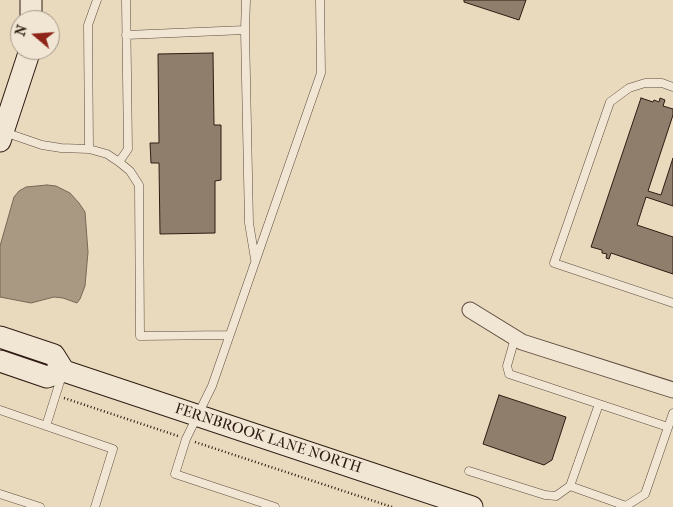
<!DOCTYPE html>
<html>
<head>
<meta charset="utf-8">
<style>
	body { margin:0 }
	#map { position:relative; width:673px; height:507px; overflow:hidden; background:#e9d9bd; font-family:"IM FELL French Canon",serif }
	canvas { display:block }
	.north { position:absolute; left:10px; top:10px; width:50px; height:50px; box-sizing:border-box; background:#f1e6d4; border:1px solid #a39587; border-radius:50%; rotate:288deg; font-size:14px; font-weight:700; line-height:20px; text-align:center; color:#2e1c13 }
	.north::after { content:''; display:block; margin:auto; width:18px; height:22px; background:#8f2418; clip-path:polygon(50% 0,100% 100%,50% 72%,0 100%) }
</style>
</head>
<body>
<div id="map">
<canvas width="673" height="507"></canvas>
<div class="north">N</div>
</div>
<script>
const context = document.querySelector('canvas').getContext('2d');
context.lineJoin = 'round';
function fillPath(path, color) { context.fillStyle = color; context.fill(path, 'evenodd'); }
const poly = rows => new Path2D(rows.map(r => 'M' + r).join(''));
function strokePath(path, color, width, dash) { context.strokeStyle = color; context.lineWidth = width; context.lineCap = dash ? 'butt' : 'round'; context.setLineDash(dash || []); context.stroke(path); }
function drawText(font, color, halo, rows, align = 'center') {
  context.font = font + ' "IM FELL French Canon",serif'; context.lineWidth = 4; context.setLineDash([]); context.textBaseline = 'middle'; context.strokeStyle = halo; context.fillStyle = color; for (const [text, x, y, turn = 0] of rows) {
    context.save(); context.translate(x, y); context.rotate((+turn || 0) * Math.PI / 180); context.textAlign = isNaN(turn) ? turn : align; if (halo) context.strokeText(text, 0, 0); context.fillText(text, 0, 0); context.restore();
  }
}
const water = poly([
	[47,185,56,186,70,193,79,203,85,212,88,252,85,286,80,299,77,303,63,298,54,297,31,303,0,297,0,246,14,197,19,191,26,187,47,185]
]);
fillPath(water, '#a99983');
strokePath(water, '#786756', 1);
const building = poly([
	[464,0,526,0,519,20,464,2,464,0],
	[213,53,214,125,221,125,221,180,215,181,215,233,160,234,159,163,151,163,150,143,159,143,158,54,213,53],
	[641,98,653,102,654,100,659,102,660,98,665,100,663,106,673,109,673,115,648,191,661,195,673,158,673,206,646,197,637,225,673,237,673,274,611,253,609,259,606,258,607,254,602,253,602,250,591,247,641,98],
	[499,395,566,417,552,460,544,465,483,444,499,395]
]);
fillPath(building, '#8f7e6b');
strokePath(building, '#2e1c13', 1);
const lane = poly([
	[245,30,249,223,255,259],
	[126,35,245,30,246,0],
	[673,87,662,83,645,83,629,88,610,102,554,263,673,303],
	[4,132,42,145,61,148,89,149,88,25,97,0],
	[89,149,107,154,119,162,130,171,139,185,140,336,229,335],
	[119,162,128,149,126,0],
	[515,338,507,366,509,374,668,427],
	[0,410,113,449,95,507],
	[46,426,62,375],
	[469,471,545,495,556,496,570,486,626,506,645,494,673,413],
	[570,486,599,404],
	[0,494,40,507],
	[275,507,175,474,186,439,212,386,321,73,320,0]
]);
const street = poly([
	[470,310,522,342,673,390]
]);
const secondary = poly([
	[31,0,31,20],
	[0,141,30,50],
	[0,337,54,355,64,371],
	[0,361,47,377,64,371,472,507]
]);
strokePath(lane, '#5d4b3e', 9);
strokePath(street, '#5d4b3e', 17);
strokePath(secondary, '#2e1c13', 23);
strokePath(poly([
	[64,398,178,436],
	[195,442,392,507]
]), '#2e1c13', 2.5, [1, 2.5]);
strokePath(lane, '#f1e6d4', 8);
strokePath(street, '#f1e6d4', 15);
strokePath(secondary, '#f1e6d4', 21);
drawText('15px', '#2e1c13', '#f1e6d4', [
	["FERNBROOK LANE NORTH",268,439,18]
]);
</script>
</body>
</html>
